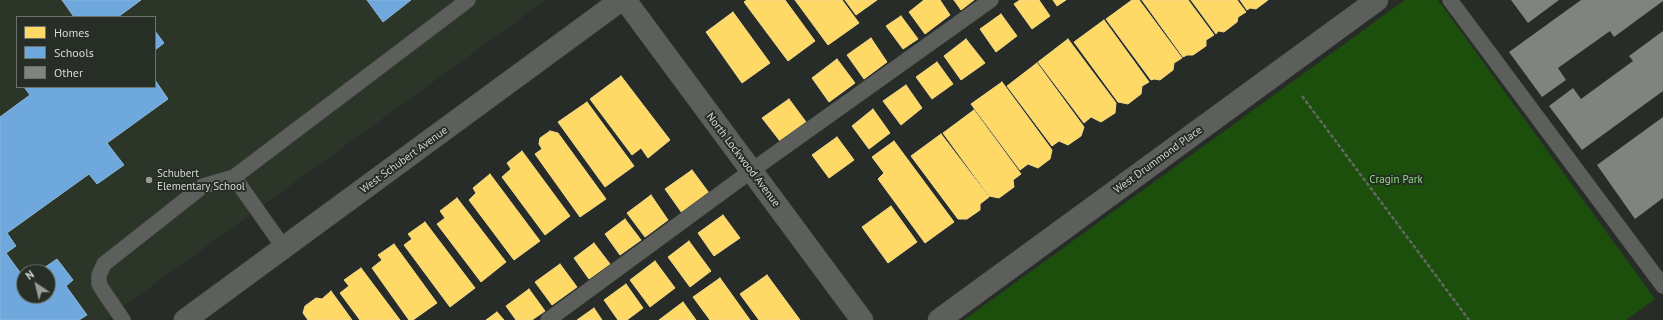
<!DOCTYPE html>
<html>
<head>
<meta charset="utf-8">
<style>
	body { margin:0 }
	#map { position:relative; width:1663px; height:320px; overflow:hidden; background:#282c28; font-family:"PT Sans",sans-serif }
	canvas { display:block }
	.legend { position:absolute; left:16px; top:16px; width:140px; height:72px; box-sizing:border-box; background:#272e26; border:1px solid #6c726b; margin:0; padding:5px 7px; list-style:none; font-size:12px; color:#d3d8d2 }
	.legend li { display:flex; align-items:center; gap:8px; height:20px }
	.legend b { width:20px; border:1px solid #6c726b }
	.north { position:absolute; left:16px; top:264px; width:40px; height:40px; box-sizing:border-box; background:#272e26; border:1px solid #6c726b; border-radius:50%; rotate:325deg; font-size:11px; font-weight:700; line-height:16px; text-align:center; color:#d3d8d2 }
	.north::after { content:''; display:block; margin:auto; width:14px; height:18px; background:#979c96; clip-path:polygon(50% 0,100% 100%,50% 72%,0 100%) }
</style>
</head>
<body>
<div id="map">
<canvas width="1663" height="320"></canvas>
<ul class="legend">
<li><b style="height:11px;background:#ffd966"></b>Homes</li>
<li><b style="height:11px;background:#6fa8dc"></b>Schools</li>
<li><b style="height:11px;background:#80837f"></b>Other</li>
</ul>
<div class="north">N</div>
</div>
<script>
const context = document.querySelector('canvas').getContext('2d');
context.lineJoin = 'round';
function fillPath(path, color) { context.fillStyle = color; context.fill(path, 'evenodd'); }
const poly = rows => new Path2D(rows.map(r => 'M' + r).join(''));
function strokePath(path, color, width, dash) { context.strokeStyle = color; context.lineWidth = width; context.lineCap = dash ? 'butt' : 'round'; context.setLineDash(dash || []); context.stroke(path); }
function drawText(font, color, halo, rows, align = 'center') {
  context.font = font + ' "PT Sans",sans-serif'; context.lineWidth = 4; context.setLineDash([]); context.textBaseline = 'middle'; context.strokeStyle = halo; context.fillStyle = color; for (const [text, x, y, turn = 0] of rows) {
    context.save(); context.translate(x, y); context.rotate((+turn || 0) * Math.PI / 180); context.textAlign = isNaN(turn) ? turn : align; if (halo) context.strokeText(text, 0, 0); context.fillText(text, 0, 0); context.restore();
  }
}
fillPath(poly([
	[0,0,546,0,105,320,0,320],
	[17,17,155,17,155,87,17,87],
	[24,272,48,272,48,296,24,296]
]), '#2b3528');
fillPath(poly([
	[1405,0,1438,0,1655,299,1626,320,964,320]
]), '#1c4f0c');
const homes = poly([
	[747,0,785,0,815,41,788,61,744,2,747,0],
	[795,0,842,0,859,23,828,45,795,0],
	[845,0,877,0,856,15,845,0],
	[924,0,940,0,950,15,925,34,909,12,924,0],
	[954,0,974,0,961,10,954,0],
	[1020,0,1039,0,1050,16,1032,29,1014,4,1020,0],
	[1053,0,1066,0,1057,6,1053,0],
	[1132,0,1139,0,1182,58,1174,63,1173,70,1160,80,1154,79,1151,80,1106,19,1132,0],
	[1142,0,1188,0,1214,35,1206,40,1206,46,1193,55,1187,55,1183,57,1142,0],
	[1191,0,1237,0,1246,12,1238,17,1237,22,1224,32,1218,31,1216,34,1191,0],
	[1240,0,1268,0,1256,9,1250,8,1247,10,1240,0],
	[733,12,770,63,742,83,706,32,733,12],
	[1001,14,1017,36,996,52,980,29,1001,14],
	[901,16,918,39,903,49,886,26,901,16],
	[1104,20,1149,82,1142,86,1141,94,1128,104,1118,102,1074,42,1104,20],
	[871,38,887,62,864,79,847,55,871,38],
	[966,39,985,63,961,80,944,56,966,39],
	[1068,39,1116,103,1115,113,1101,122,1091,117,1084,123,1038,62,1068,39],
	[837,59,855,83,829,102,812,78,837,59],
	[937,62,953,84,932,99,916,77,937,62],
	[1037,63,1084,127,1081,136,1068,145,1059,141,1052,146,1007,86,1037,63],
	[621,76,670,140,648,158,641,148,632,155,590,99,621,76],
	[1002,82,1052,150,1050,159,1038,168,1028,164,1020,170,971,104,1002,82],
	[906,85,922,108,901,125,883,101,906,85],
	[789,99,806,122,780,141,762,118,789,99],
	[587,102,634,166,605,187,558,122,587,102],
	[873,109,890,133,869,149,852,126,873,109],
	[974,110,1021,174,1013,180,1014,187,999,198,989,196,943,133,974,110],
	[550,131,558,133,606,199,580,217,535,154,542,149,539,144,540,138,550,131],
	[941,134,989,197,980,204,980,210,967,219,958,219,911,156,941,134],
	[837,137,854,160,829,178,812,155,837,137],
	[894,141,954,222,925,243,878,179,884,173,872,157,894,141],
	[522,151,570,216,545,235,502,177,511,169,507,163,522,151],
	[692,170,709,193,682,213,665,189,692,170],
	[490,174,540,241,514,260,469,200,476,193,473,188,490,174],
	[651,195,668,220,645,237,627,213,651,195],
	[457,198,506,262,481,282,437,224,445,218,440,211,457,198],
	[891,206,917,242,888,263,862,227,891,206],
	[723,215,740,238,714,256,698,233,723,215],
	[625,219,641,240,620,255,605,234,625,219],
	[425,222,475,288,450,307,404,245,412,239,408,234,425,222],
	[689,241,711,271,690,287,668,257,689,241],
	[594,243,610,264,589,279,574,258,594,243],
	[394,244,437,303,413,320,409,320,372,268,382,260,378,255,394,244],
	[655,261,675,288,650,307,630,280,655,261],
	[560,264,577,287,552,305,535,282,560,264],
	[361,268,400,320,360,320,340,293,349,286,344,280,361,268],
	[767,275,800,320,759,320,740,294,767,275],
	[720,278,750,320,710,320,693,297,720,278],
	[626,284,643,308,627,320,618,320,604,300,626,284],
	[529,289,545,311,532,320,516,320,506,306,529,289],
	[331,291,352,320,308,320,303,313,305,306,316,298,322,299,331,291],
	[683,302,696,320,659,320,683,302],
	[594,308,602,320,577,320,594,308],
	[497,312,504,320,486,320,497,312]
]);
fillPath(homes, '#ffd966');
strokePath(homes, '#f2d986', 1);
const schools = poly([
	[62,0,141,0,118,17,74,17,62,0],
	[367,0,411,0,383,22,367,0],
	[155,31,164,43,155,50,155,31],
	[155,80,168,99,107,143,124,165,97,184,89,174,7,233,16,246,6,253,24,278,24,296,48,296,48,272,38,272,57,259,73,280,66,286,87,315,79,320,0,320,0,117,30,95,24,87,155,87,155,80]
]);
fillPath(schools, '#6fa8dc');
strokePath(schools, '#8db6d9', 1);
fillPath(poly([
	[1511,0,1559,0,1528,23],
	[1581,0,1663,0,1663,1,1614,37,1610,31,1558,68,1566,80,1542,97,1509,52],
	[1663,31,1663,91,1582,150,1549,106,1573,88,1581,99,1633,61,1629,56],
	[1663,117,1663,198,1635,219,1597,165]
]), '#80837f');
const service = poly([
	[1450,0,1663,286],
	[234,177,284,248],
	[123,320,104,292,99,284,99,275,104,264,203,186,234,177,468,0],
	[548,320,751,171,991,0]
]);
const minor = poly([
	[625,0,862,320],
	[185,320,621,0],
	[939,320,1377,0]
]);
strokePath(service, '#444843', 16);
strokePath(minor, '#444843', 23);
strokePath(poly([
	[1302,96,1469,320]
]), '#646663', 2.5, [4, 2]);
strokePath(service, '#5c5f5b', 15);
strokePath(minor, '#5c5f5b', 22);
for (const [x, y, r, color] of [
	[149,180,4,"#979c96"]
]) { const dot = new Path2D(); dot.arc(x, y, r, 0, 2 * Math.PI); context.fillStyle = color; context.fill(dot); strokePath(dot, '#272e26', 1.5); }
drawText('11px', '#d3d8d2', '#272e26', [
	["West Schubert Avenue",404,160,-36],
	["North Lockwood Avenue",743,160,53],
	["West Drummond Place",1158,160,-36]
]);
drawText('11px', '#d3d8d2', '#272e26', [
	["Schubert",157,174],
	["Elementary School",157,187]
], 'left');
drawText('11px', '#8bdb79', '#272e26', [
	["Cragin Park",1396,180]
]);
</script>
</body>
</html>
